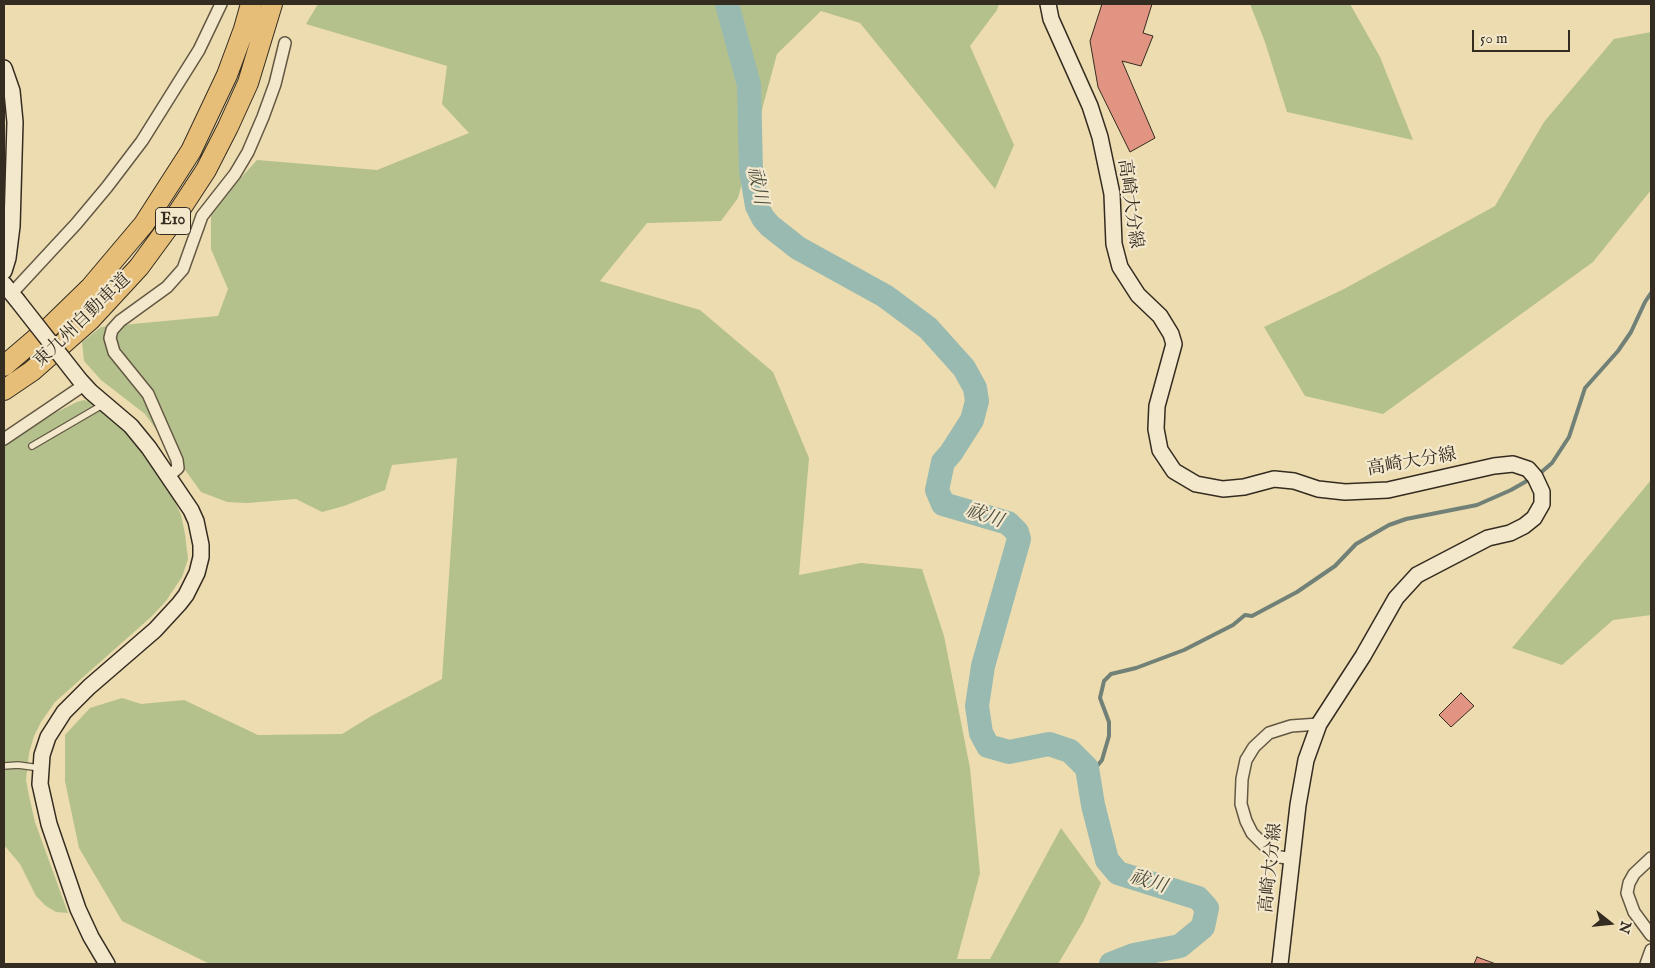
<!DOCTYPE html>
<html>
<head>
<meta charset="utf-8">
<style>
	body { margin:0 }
	#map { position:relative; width:1655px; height:968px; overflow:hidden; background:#ecdcaf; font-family:"IM FELL English",serif }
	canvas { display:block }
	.frame { position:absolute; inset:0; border:5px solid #352c21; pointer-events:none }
	.north { position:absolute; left:1585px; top:898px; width:50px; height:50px; -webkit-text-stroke:4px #f3e8cb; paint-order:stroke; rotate:106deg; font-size:14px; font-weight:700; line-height:20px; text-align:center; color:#352c21 }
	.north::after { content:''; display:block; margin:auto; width:18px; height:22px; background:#352c21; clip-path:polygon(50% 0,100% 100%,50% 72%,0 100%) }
	.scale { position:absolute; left:1472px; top:30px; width:98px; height:22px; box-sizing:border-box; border:2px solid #352c21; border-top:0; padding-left:6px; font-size:15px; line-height:18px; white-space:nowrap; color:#352c21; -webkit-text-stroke:4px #f3e8cb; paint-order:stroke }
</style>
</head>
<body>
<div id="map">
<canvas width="1655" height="968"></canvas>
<div class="frame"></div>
<div class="north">N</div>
<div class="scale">50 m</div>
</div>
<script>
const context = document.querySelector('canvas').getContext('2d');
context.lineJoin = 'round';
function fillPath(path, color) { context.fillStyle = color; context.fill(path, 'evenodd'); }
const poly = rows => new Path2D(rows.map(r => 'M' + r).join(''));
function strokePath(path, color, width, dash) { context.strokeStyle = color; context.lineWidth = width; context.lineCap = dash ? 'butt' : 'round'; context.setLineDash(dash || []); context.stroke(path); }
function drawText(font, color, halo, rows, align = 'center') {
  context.font = font + ' "IM FELL English","Noto Serif JP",serif'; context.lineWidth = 4.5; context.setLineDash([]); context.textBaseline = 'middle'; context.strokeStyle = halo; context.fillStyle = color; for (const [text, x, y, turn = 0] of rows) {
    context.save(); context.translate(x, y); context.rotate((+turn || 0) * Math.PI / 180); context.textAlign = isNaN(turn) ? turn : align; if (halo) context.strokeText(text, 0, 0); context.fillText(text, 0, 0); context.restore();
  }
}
fillPath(poly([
	[318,4,999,4,997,10,970,46,1014,145,995,189,860,23,821,11,777,54,738,198,721,221,647,223,600,281,700,310,773,372,809,458,799,575,861,563,922,569,944,636,970,768,980,873,957,959,990,959,1061,828,1101,883,1083,922,1058,964,210,964,122,921,79,848,65,781,65,735,90,708,122,698,141,704,184,700,258,735,342,734,373,715,442,679,457,458,392,465,385,490,344,506,322,512,296,499,247,503,227,502,201,492,145,414,101,380,84,361,82,342,101,327,218,316,228,289,211,249,211,211,257,160,377,170,469,133,442,104,447,66,306,24],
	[1250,4,1350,4,1380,57,1413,140,1287,112,1265,42],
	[1651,32,1651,190,1593,262,1383,414,1305,396,1264,327,1344,289,1495,206,1544,122,1614,39],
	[84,400,91,402,108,415,132,439,149,458,169,489,181,515,185,534,188,559,182,577,166,601,151,617,55,702,41,722,34,736,29,753,26,780,29,796,35,822,68,913,56,912,46,906,36,896,20,864,4,845,4,445,55,413,77,402],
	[1651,480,1651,615,1613,620,1562,665,1512,648]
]), '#b4c18d');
strokePath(poly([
	[1538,475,1552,463,1569,437,1585,388,1618,351,1631,332,1645,302,1651,293],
	[1088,777,1102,760,1109,736,1109,722,1100,698,1104,681,1111,674,1136,668,1184,650,1233,625,1245,615,1252,616,1297,592,1335,566,1356,544,1389,525,1406,519,1477,505,1511,490,1532,478]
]), '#718177', 4);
strokePath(poly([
	[727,4,749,85,751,171,757,206,763,218,770,226,798,248,885,296,928,328,964,368,975,388,977,401,972,420,951,453,943,462,937,490,943,504,1008,523,1017,532,1019,539,983,666,977,706,981,733,988,746,1009,752,1049,744,1070,751,1087,768,1093,805,1107,860,1118,873,1198,898,1207,908,1203,927,1180,946,1134,955,1111,964]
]), '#99bab0', 24);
const building = poly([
	[1102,4,1152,4,1143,33,1153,36,1141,66,1122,61,1155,138,1130,152,1098,87,1090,41,1102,4],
	[1461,693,1474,706,1451,727,1439,715,1461,693],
	[1477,957,1496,964,1474,964,1477,957]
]);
fillPath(building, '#e19481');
strokePath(building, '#352c21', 1);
const lane = poly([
	[32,446,104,404],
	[4,766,18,765,40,768]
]);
const street = poly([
	[12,293,76,224,107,187,142,141,199,50,221,4],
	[4,439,84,385],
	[169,476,178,468,177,460,148,394,114,352,110,338,112,330,120,321,167,287,183,269,202,216,235,174,248,152,263,117,275,84,285,43],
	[1651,858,1634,874,1629,883,1627,893,1634,912,1651,935],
	[1292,859,1275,856,1252,833,1246,821,1241,804,1242,779,1246,760,1254,747,1269,733,1291,726,1319,724],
	[1646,964,1651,950]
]);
const secondary = poly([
	[1048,4,1051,19,1090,106,1100,137,1112,194,1114,244,1120,267,1138,295,1160,316,1171,334,1174,344,1157,406,1156,429,1160,450,1174,471,1196,484,1223,489,1244,487,1274,479,1294,481,1318,489,1345,492,1388,490,1494,466,1513,464,1528,469,1535,477,1542,492,1542,504,1534,518,1524,526,1510,533,1488,538,1417,575,1396,598,1363,656,1319,724,1306,760,1298,805,1280,964],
	[4,68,12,91,15,122,12,226,8,258,4,271],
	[4,284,17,300],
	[79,379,91,392,131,426,149,448,191,510,196,521,201,545,201,557,197,573,186,595,179,604,155,630,89,687,64,712,48,737,42,755,40,784,49,824,78,909,91,937,107,964]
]);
const highway = poly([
	[4,366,53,324,90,288,144,224,191,151,227,75,244,29,251,4],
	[4,390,32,371,90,320,139,267,172,222,206,170,228,127,248,83,272,4]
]);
strokePath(lane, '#635844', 8);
strokePath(street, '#635844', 14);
strokePath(secondary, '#352c21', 18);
strokePath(highway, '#352c21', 22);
strokePath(lane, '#f3e8cb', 5.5);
strokePath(street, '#f3e8cb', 11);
strokePath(secondary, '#f3e8cb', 15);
strokePath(highway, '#e6be78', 20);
const secondaryBridge = poly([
	[17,300,79,379]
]);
strokePath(secondaryBridge, '#352c21', 18, []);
strokePath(secondaryBridge, '#f3e8cb', 15);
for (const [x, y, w] of [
	[173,221,35]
]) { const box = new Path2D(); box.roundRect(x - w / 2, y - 13.5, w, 27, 4); context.fillStyle = '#f3e8cb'; context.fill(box); strokePath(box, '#352c21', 1); }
drawText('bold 16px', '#352c21', null, [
	["E10",173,221]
]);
drawText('18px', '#352c21', '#f3e8cb', [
	["高崎大分線",1129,204,82],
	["東九州自動車道",83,321,-44],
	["高崎大分線",1412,463,-10],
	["高崎大分線",1272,868,-84]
]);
drawText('italic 19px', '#4e5045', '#f3e8cb', [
	["祓川",756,186,79],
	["祓川",984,517,19],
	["祓川",1148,883,17]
]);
</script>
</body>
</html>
